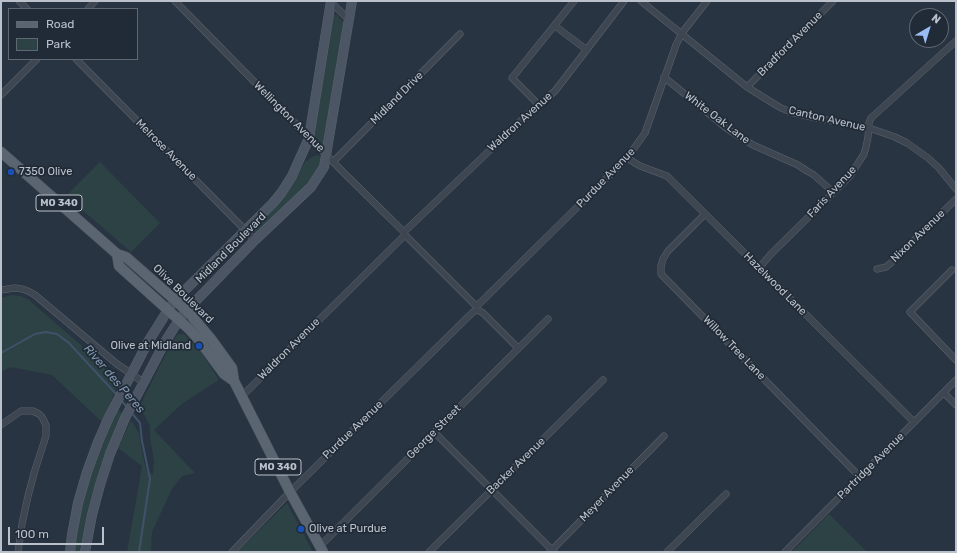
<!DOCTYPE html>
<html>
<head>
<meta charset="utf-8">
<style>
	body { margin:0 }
	#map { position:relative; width:957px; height:553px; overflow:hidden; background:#293442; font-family:Rubik,sans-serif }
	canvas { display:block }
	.frame { position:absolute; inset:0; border:2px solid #bac1cb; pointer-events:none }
	.legend { position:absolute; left:8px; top:8px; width:130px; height:52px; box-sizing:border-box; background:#212b37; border:1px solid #5e6772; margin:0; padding:5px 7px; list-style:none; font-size:12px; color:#bac1cb }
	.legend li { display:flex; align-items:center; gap:8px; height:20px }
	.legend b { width:20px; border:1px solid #5e6772 }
	.north { position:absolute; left:909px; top:8px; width:40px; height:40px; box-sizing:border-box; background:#212b37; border:1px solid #5e6772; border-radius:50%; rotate:38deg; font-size:11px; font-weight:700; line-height:16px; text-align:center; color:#bac1cb }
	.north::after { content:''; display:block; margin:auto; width:14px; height:18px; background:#98bcf3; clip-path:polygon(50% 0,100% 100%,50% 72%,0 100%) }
	.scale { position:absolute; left:8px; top:527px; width:96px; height:18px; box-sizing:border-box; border:2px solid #bac1cb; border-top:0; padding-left:5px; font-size:12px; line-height:14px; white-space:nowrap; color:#bac1cb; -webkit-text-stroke:3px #212b37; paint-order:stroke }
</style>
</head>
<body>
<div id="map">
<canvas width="957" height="553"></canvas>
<div class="frame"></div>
<ul class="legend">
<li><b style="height:5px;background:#5b6571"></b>Road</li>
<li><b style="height:11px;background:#2c4244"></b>Park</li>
</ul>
<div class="north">N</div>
<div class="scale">100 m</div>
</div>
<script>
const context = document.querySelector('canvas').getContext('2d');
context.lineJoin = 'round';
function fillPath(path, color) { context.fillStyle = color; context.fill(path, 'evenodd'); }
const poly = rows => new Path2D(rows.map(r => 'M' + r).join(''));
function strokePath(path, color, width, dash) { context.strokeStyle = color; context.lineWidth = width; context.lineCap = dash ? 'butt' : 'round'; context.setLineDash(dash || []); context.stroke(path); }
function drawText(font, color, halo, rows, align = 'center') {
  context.font = font + ' Rubik,sans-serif'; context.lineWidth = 3.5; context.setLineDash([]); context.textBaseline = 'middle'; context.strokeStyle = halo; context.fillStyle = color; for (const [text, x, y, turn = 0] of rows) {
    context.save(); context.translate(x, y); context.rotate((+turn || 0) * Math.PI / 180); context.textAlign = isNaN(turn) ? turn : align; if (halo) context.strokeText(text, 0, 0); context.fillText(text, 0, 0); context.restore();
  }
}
fillPath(poly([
	[334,15,337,15,344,23,324,144,322,144,313,135,332,16],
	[317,155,320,156,322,159,315,175,307,184,259,232,256,233,254,232,253,230,254,228,287,194,305,162,314,156],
	[100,162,160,223,131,252,66,196],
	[11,295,21,296,29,300,120,379,102,422,52,375,10,367,1,372,1,298],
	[178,334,184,334,201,352,219,380,183,403,154,430,195,473,182,476,172,489,152,532,151,552,127,552,142,466,118,448,131,420,139,433,143,457,147,471,153,475,154,462,150,437,150,426,143,413,139,408,159,367,174,339],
	[118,409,123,414,83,552,74,552,79,523,83,502,92,470,104,437],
	[287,503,313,552,237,552],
	[829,514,867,552,792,552]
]), '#2c4244');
strokePath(poly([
	[1,353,35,334,46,332,57,334,69,343,117,395],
	[121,400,127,407],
	[131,412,140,423,142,441,150,479,139,552]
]), '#40526a', 2);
const minor = poly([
	[19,1,27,9],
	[175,1,345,174,404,232,529,113,547,98,555,91,624,1],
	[330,1,349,20],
	[641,1,747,87,771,102,781,108,794,113,816,118,869,128,895,137,907,143,928,158,939,168,956,189],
	[88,9,95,1],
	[555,26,587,50],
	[76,59,255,240],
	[664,77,725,127,738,136,753,145,798,165,807,171,814,175,833,192],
	[747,87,833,1],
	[1,95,37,59],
	[539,105,512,78,574,1],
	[627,158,640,166,667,176,914,422],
	[333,162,460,34],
	[705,214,668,251,663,259,661,266,661,274,860,477],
	[759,268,771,254,850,176,855,168,864,154,866,147,868,137,869,123,871,118,956,41],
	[877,269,886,267,891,263,956,199],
	[952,270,910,312,956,360],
	[1,290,15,288,22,289,28,291,35,295,117,364,143,382],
	[944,393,956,405],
	[242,396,405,235,475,305,479,304,627,158,645,133,676,45,682,33,707,1],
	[1,425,21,411,33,411,39,414,42,417,46,425,46,436,35,470,28,496,22,524,18,552],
	[434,432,554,552],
	[320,546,548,319],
	[232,552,290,492,473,312,478,310,483,313,518,348],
	[429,552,603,380],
	[550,552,664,436],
	[667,552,726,494],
	[785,552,956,380]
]);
const secondary = poly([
	[70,552,72,535,78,503,87,472,98,442,109,417,148,342,168,310,175,300,273,203,282,192,292,176,309,138,331,1],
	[85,552,92,515,100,485,110,454,125,418,165,342,179,320,186,311,255,240,311,187,324,167,352,1]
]);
const primary = poly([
	[1,152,117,254,126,257,175,300,190,314,211,339,232,368,234,381,290,492,323,552],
	[117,254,119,266,189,329,199,340,224,374,234,381]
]);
strokePath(minor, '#5b646f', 7);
strokePath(secondary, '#5b646f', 10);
strokePath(primary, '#464f5b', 11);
strokePath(minor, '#3d4651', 6);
strokePath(secondary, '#4b5564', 9);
strokePath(primary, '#5b6571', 10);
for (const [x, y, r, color] of [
	[11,172,4,"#1a4fb4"],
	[199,346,4,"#1a4fb4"],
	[301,529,4,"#1a4fb4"]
]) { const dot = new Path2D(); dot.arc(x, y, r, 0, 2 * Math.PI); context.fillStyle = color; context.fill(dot); strokePath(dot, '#212b37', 1.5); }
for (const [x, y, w] of [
	[59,203,46],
	[278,467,46]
]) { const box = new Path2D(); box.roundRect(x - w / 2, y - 8, w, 16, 3); context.fillStyle = '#212b37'; context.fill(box); strokePath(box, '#bac1cb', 1); }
drawText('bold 10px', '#bac1cb', null, [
	["MO 340",59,203],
	["MO 340",278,467]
]);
drawText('11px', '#bac1cb', '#212b37', [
	["Bradford Avenue",790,44,-45],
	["Midland Drive",397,98,-45],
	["Wellington Avenue",289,117,45],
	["White Oak Lane",717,118,37],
	["Canton Avenue",827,119,13],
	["Waldron Avenue",520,122,-42],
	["Melrose Avenue",166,150,45],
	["Purdue Avenue",606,178,-46],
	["Faris Avenue",832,192,-47],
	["Nixon Avenue",918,236,-44],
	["Midland Boulevard",231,248,-45],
	["Hazelwood Lane",775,284,45],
	["Olive Boulevard",183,294,44],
	["Willow Tree Lane",734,348,46],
	["Waldron Avenue",289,349,-45],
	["Purdue Avenue",353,430,-44],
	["George Street",434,432,-45],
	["Backer Avenue",516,466,-44],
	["Partridge Avenue",871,466,-45],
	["Meyer Avenue",607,494,-46]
]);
drawText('11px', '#bac1cb', '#212b37', [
	["7350 Olive",19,172],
	["Olive at Midland",191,346,"right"],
	["Olive at Purdue",309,529]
], 'left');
drawText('italic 12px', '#8398b1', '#212b37', [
	["River des Peres",114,379,49]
]);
</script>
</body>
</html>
